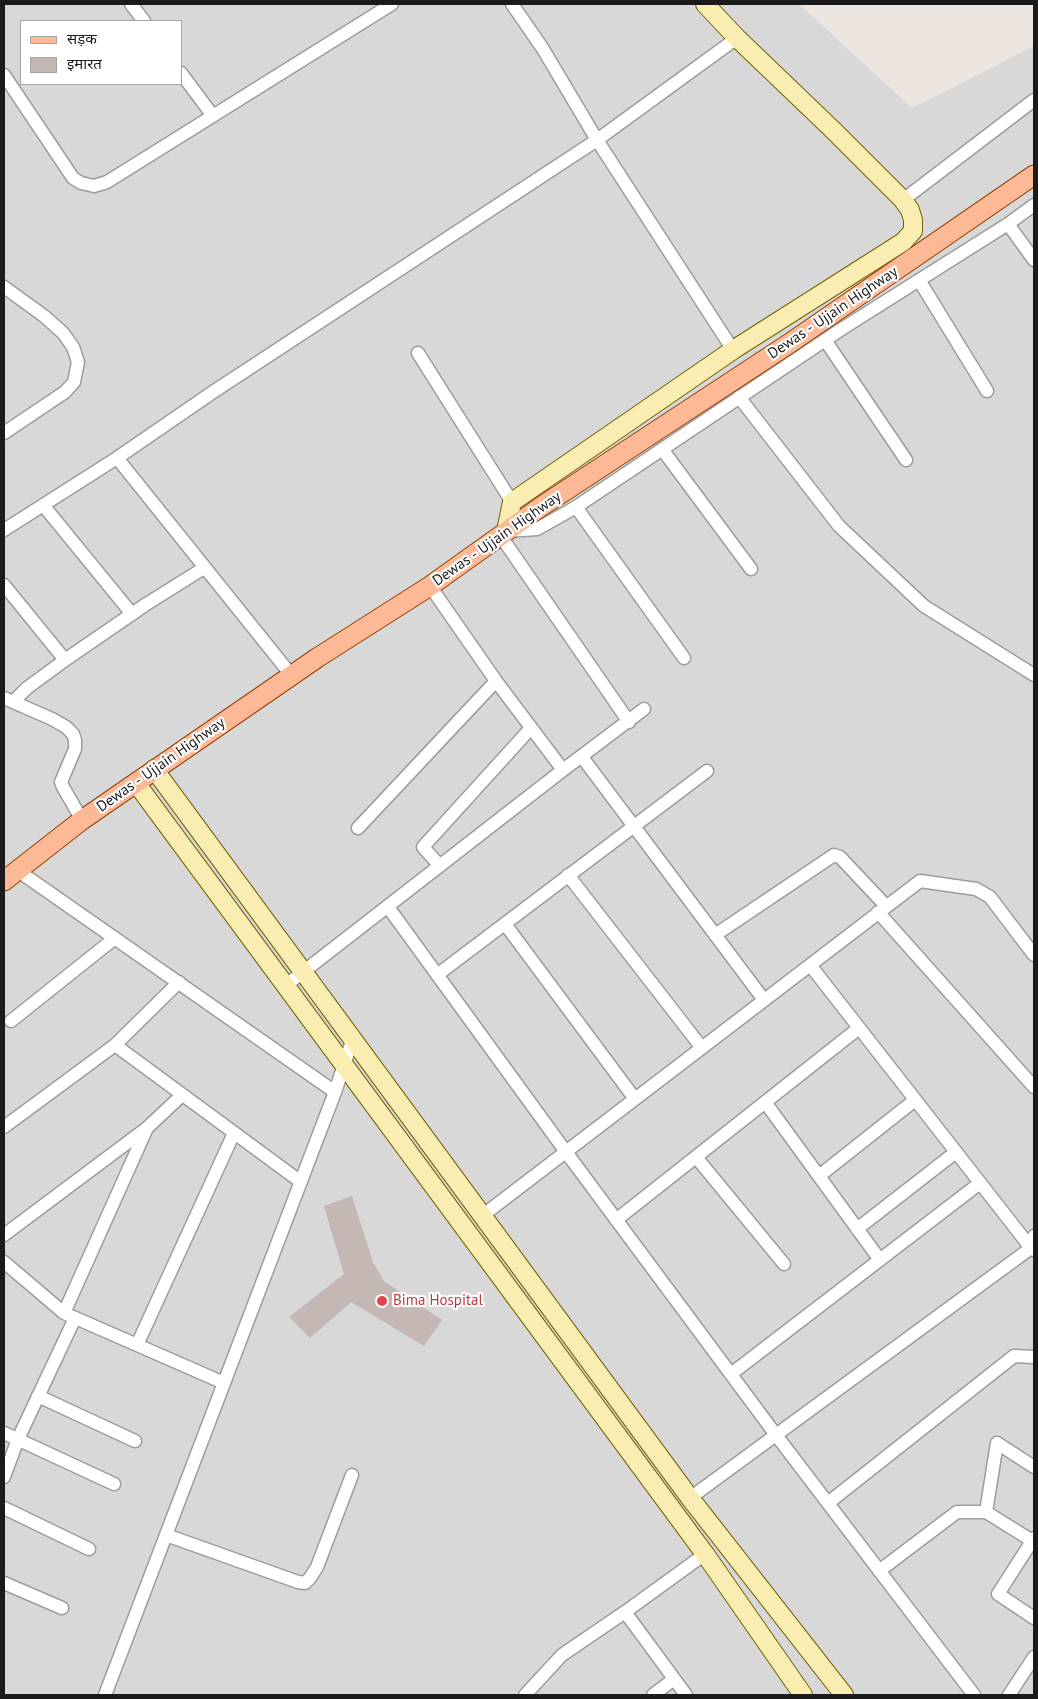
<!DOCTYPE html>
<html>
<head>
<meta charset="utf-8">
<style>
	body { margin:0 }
	#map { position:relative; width:1038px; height:1699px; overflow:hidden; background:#ede6e0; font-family:"PT Sans","Noto Sans Devanagari",sans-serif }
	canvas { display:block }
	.frame { position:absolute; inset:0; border:5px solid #1b1b1b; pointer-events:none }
	.legend { position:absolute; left:20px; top:20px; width:162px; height:65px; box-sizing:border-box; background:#fff; border:1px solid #a4a4a4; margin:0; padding:6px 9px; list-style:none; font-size:15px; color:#1b1b1b }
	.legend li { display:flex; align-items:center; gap:10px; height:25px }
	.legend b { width:25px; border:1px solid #a4a4a4 }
</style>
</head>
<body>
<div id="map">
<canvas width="1038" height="1699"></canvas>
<div class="frame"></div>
<ul class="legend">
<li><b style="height:6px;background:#fdb896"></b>सड़क</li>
<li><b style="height:14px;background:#c5b7b4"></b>इमारत</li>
</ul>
</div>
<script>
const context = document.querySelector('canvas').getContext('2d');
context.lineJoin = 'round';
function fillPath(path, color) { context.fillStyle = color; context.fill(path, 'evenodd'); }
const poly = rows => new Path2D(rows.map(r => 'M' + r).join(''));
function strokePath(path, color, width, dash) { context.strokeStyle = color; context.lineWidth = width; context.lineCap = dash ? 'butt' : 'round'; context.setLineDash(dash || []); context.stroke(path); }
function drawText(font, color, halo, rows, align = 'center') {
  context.font = font + ' "PT Sans",sans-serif'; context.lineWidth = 4.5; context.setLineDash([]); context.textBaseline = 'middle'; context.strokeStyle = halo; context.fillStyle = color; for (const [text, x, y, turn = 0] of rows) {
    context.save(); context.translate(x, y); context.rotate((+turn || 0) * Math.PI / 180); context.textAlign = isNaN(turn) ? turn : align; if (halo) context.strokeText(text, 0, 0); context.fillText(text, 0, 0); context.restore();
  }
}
fillPath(poly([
	[4,4,799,4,912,108,1034,46,1034,1695,4,1695],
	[21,21,181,21,181,84,21,84]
]), '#d9d8d8');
fillPath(poly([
	[352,1196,373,1262,384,1281,442,1320,424,1346,351,1302,310,1338,289,1317,344,1274,324,1206]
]), '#c5b7b4');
const street = poly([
	[131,4,144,21],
	[512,4,543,49,597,140,733,350],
	[181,73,213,116],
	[4,75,73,178,81,183,94,186,107,182,392,4],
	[903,200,1034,100],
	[1008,224,1034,260],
	[919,280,987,391],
	[825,340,906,460],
	[418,353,512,502],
	[739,397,839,526,924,606,1034,675],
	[4,433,65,392,74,382,78,362,73,347,63,333,44,316,4,287],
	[662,449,751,569],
	[117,458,292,676],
	[43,505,132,614],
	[576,507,684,658],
	[4,530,117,458,213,392,597,140,737,38],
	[508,531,537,529,576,507,840,330,1008,224,1034,205],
	[500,535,629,722],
	[4,585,65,660],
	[430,586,496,681,563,770],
	[4,698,52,719,66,727,73,734,75,740,75,749,61,782,63,787,82,820],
	[13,702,27,688,65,660,145,605,204,568],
	[582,757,764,1000],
	[358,828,496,681],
	[440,866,423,847,531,728],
	[17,870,335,1092],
	[568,875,702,1048],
	[388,907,566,1152,776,1435,974,1695],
	[878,912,1034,1087],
	[505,924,635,1099],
	[715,935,834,855,840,857,886,906],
	[810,965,1031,1248,1034,1250],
	[437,975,707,771],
	[285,986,563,770,644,709],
	[11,1021,115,938],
	[115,1045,301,1182],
	[765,1102,880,1260],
	[4,1127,115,1045,179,982],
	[147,1128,64,1313,224,1383],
	[696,1157,784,1264],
	[819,1176,915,1100],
	[482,1216,920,881,976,889,990,897,1034,955],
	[616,1220,859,1028],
	[857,1229,956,1152],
	[4,1235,147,1128,182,1095],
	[4,1262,64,1313],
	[137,1345,234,1133],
	[731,1374,980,1183],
	[38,1396,135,1441],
	[4,1433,114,1484],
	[4,1477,18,1439,75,1318],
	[690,1498,1031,1248,1034,1236],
	[828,1503,1014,1356,1034,1357],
	[4,1508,89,1549],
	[986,1512,997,1443,1034,1467],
	[166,1535,298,1582,305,1583,310,1578,317,1567,352,1475],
	[1034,1538,998,1594,1034,1618],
	[879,1571,957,1512,986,1512,1034,1542],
	[4,1583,62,1608],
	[625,1612,686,1695],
	[105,1695,335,1092,352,1041],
	[525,1695,562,1655,625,1612,705,1554],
	[653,1695,674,1679],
	[1009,1695,1034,1657]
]);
const secondary = poly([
	[506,531,512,502,733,350,903,242,913,231,913,220,910,210,903,200,833,130,737,38,705,4],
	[154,769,690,1498,844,1695],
	[136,783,705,1554,803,1695]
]);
const primary = poly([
	[4,881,82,820,317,658,430,586,542,506,790,343,1034,175]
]);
strokePath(street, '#9c9c9c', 15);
strokePath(secondary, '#716303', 20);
strokePath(primary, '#934000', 21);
strokePath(street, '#fff', 12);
strokePath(secondary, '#faedb2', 18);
strokePath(primary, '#fdb896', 19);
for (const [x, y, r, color] of [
	[382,1301,6,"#e0444e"]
]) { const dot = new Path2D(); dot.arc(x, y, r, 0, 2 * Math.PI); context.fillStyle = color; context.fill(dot); strokePath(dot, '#fff', 2); }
drawText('15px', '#1b1b1b', '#fff', [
	["Dewas - Ujjain Highway",833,313,-34],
	["Dewas - Ujjain Highway",497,539,-35],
	["Dewas - Ujjain Highway",161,765,-35]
]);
drawText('15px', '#be3a42', '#fff', [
	["Bima Hospital",393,1301]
], 'left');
</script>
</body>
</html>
